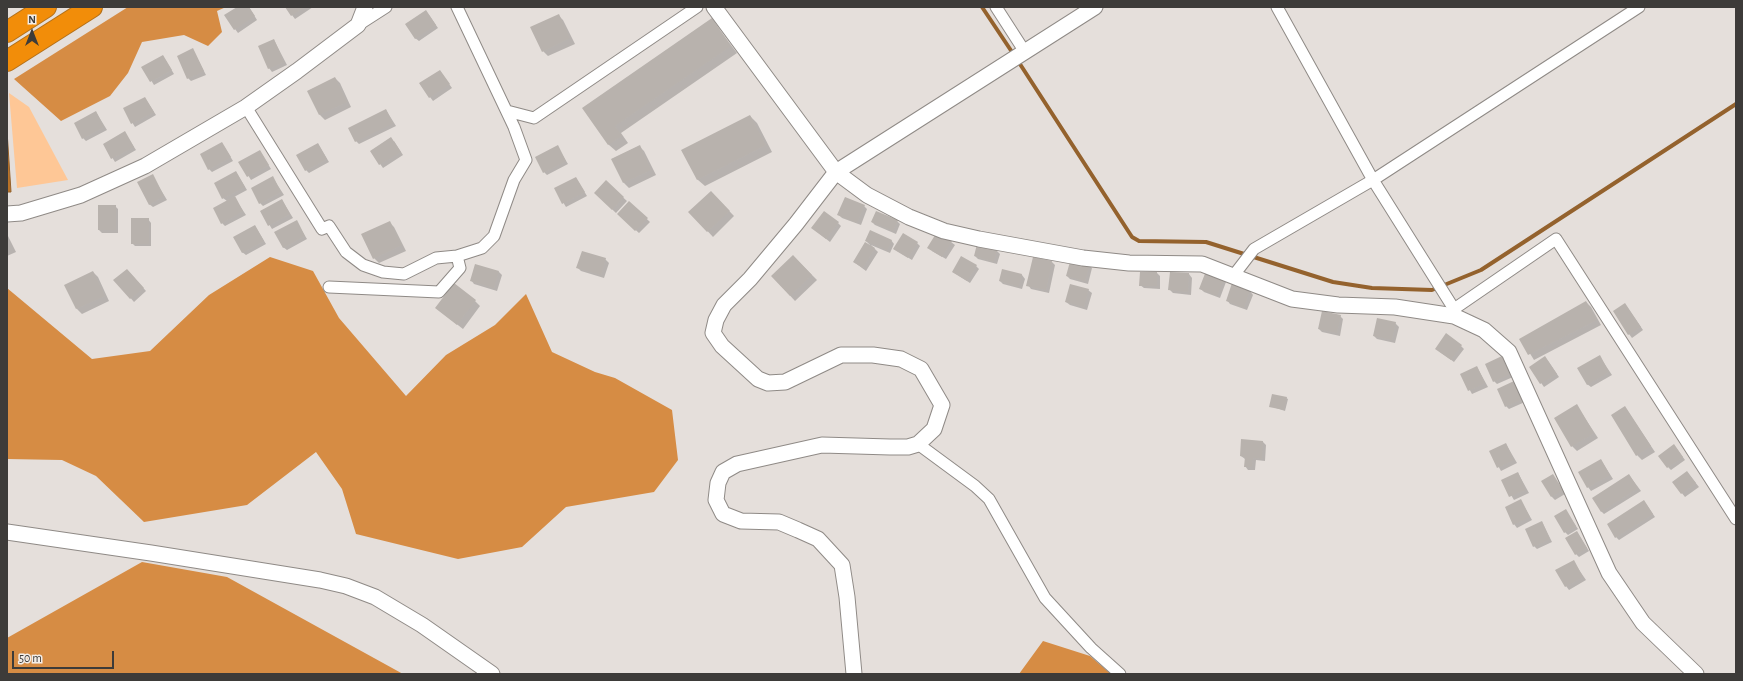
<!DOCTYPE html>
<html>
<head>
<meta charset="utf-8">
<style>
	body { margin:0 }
	#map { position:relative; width:1743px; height:681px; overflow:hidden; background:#e5dfdb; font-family:"Alegreya Sans",sans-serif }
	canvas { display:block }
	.frame { position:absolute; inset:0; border:8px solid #3d3b39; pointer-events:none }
	.north { position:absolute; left:12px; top:12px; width:40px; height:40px; -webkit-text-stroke:3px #f3ede8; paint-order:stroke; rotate:0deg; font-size:11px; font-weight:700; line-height:16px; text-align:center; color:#3d3b39 }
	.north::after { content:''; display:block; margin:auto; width:14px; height:18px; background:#3d3b39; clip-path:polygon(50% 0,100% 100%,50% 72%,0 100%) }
	.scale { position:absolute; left:12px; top:651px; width:102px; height:18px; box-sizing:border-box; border:2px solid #3d3b39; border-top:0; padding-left:5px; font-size:12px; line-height:14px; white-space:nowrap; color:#3d3b39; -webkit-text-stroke:3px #f3ede8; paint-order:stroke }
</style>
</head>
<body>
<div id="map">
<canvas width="1743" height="681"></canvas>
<div class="frame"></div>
<div class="north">N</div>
<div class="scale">50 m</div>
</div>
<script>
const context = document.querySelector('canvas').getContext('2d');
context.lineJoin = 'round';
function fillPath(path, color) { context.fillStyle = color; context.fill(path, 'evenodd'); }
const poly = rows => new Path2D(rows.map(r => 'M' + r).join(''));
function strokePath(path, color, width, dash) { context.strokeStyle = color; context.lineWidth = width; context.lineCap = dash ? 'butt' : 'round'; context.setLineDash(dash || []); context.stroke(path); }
fillPath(poly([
	[9,93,29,107,68,180,17,188]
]), '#fec796');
fillPath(poly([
	[128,7,226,7,217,11,222,32,208,46,184,35,142,42,128,73,110,96,61,121,14,79],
	[270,257,313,271,339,318,406,396,446,355,495,325,526,294,552,352,595,372,615,378,672,410,678,460,654,492,566,507,522,547,458,559,356,534,342,489,316,452,247,505,144,522,96,476,62,460,7,459,7,288,92,359,150,351,209,295],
	[142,562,227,577,403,674,7,674,7,638],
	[1043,641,1090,656,1111,674,1019,674]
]), '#d68c44');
const water = poly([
	[7,131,11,192,7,192,7,131]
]);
fillPath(water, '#ba7328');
strokePath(water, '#94622d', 1);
fillPath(poly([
	[239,7,249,7,257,20,238,33,235,29],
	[286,7,313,7,295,19],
	[429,15,438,28,419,41,415,38],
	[558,15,563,20,575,44,548,56,543,51],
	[712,20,737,53,621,133,628,143,616,151,609,145,584,108],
	[274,40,287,65,272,72,269,68],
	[193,50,206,75,191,81,188,78],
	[163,56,174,74,154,85,143,67],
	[440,71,452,88,433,101,420,84],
	[335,78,340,83,351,107,325,120,320,115,308,91],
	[145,98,156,115,135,127,124,109],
	[386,110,396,126,359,144,356,141],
	[96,112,107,130,86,141,83,138],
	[750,116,757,123,772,152,705,186,698,180,683,151],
	[125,133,136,150,115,162,104,144],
	[394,141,403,155,383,168,371,151],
	[222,143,233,161,212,172,209,169],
	[318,144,329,162,309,173,306,170],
	[557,146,568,164,547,175,544,172],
	[639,146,644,151,656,175,629,188,624,183,612,159],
	[260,151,271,169,251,180,240,162],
	[236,172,247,190,234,197,246,215,225,226,222,223,227,201,223,198],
	[152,175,167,200,153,207,149,204],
	[273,178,284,195,263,206,260,203],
	[576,178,587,196,566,207,555,189],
	[606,182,627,201,616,213,595,193],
	[711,192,734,216,713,237,690,212],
	[282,200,293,218,272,229,261,211],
	[629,202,650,222,639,233,618,214],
	[115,206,118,209,118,233,102,233,99,230],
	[864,206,867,209,861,225,842,218,838,214],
	[148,219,151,223,151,246,135,246,132,243],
	[296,221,307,239,287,250,283,247],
	[897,221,900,224,896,234,875,225,872,222],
	[389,222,394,227,406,251,379,263,374,258],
	[838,223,841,226,830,242,816,231],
	[255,226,266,244,246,255,242,252],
	[7,234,16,252,7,256],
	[891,240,894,244,890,253,871,245,878,252,866,271,854,262,870,245,866,241],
	[951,242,955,245,946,259,932,251],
	[917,243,920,246,912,260,894,249],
	[996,250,1000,254,997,264,978,259,975,256],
	[793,256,817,280,795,301,772,276],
	[1034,258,1052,262,1055,265,1049,293,1031,289,1028,285],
	[605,259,609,263,604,278,581,271,578,268],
	[476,265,499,272,502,275,497,291,474,284,471,280],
	[1089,265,1092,268,1088,284,1070,279,1067,276],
	[976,266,979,269,970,283,953,272],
	[1003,270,1022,275,1025,279,1022,289,1003,284,1000,281],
	[93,272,98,277,109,301,82,314,77,309,66,285],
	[130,273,146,291,134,302,115,280],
	[1157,273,1160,276,1160,289,1144,288,1140,285],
	[1171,273,1189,274,1192,278,1191,295,1173,293,1170,290],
	[1223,279,1226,282,1220,298,1204,292,1200,288],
	[1233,285,1250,291,1253,295,1247,310,1230,304,1227,300],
	[1088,290,1092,293,1087,310,1070,305,1066,302],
	[475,301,480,306,463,329,436,308],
	[1586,302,1591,307,1601,325,1534,360,1521,339],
	[1625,304,1643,330,1632,338,1629,334],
	[1340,316,1343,319,1340,336,1322,332,1319,329],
	[1395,323,1399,327,1395,343,1377,339,1374,336],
	[1461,346,1464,349,1454,362,1440,352],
	[1501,357,1513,377,1497,384,1494,381],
	[1600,357,1612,375,1591,387,1587,384],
	[1548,361,1559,377,1544,387,1530,367],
	[1477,367,1488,387,1472,394,1461,374],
	[1514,383,1525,402,1509,409,1506,406],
	[1286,398,1288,399,1285,411,1270,406],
	[1577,406,1598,438,1577,451,1572,446],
	[1625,407,1655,452,1642,460,1637,455],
	[1242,440,1263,442,1266,445,1265,461,1256,460,1255,470,1248,470,1245,466,1245,459,1241,456],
	[1506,444,1517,463,1501,471,1490,451],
	[1677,449,1685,460,1671,470,1668,467],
	[1601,460,1613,479,1591,491,1588,487],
	[1687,472,1699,487,1685,497,1673,482],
	[1518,473,1529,493,1514,500,1502,480],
	[1553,475,1565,494,1555,500,1552,497],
	[1629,475,1641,491,1604,514,1601,511],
	[1521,501,1532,520,1517,528,1514,524],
	[1644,501,1655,517,1619,540,1616,537],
	[1565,510,1578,529,1568,535,1565,532],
	[1542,522,1552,542,1537,549,1534,546],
	[1577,532,1589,551,1579,557,1576,554],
	[1573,561,1586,580,1569,590,1566,586]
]), '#0003');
strokePath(poly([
	[982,7,1014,55],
	[1018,61,1132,237,1139,241,1206,242,1333,282,1372,288,1432,290,1481,270,1736,104]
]), '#94622d', 4);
fillPath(poly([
	[237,7,249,7,255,16,234,30,224,15],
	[285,7,305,7,291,16],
	[426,10,436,25,415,39,405,24],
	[559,14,570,38,542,52,530,27],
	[712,18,731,46,615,126,622,136,608,145,582,108],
	[274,39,284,62,268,69,258,46],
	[193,48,204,71,187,79,177,56],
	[163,55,172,70,150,82,141,67],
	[440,70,450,84,429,98,419,83],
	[335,77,347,102,319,115,307,91],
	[145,97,154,112,131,124,123,108],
	[386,109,393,123,355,142,348,128],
	[96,111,104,127,82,139,74,123],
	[750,115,766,145,697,180,681,150],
	[125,131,134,147,111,159,103,144],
	[391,137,401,152,379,165,370,151],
	[222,142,231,157,208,170,200,154],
	[318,143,327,159,305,171,296,155],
	[558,145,566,161,543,173,535,157],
	[640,145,651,170,623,183,611,159],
	[260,150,269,165,247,177,238,162],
	[236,171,245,187,222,199,214,183],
	[153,174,164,196,149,205,137,182],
	[273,176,281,192,259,204,251,188],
	[576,177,585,192,562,204,554,188],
	[606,180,624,197,612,210,594,193],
	[711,191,730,211,707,232,688,212],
	[235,196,243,211,221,224,213,208],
	[845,197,865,205,857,223,837,215],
	[282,199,290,214,268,226,260,211],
	[629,201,648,218,635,231,617,214],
	[98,205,116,205,116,230,98,230],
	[824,211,839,222,826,239,811,228],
	[876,211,898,220,893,231,871,222],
	[131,218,149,218,149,244,131,244],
	[297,220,305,236,283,248,274,232],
	[390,221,402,245,373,259,361,234],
	[255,225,264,241,242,253,233,237],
	[870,230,892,240,887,250,865,241],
	[937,232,952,241,942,257,927,248],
	[903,233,918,242,908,258,893,249],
	[865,242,875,248,863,268,853,262],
	[977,244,997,249,994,262,974,256],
	[582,251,606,258,601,275,576,268],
	[793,255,812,275,790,296,771,276],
	[961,256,977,265,967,281,952,272],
	[1033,257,1052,261,1046,290,1026,286],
	[1071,258,1090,264,1085,281,1066,276],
	[475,264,499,271,494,288,470,281],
	[127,269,144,288,130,299,113,280],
	[1002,269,1022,274,1019,287,999,281],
	[93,271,105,296,76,309,64,285],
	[1206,271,1224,278,1217,296,1199,289],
	[1140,272,1157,272,1157,286,1139,286],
	[1170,272,1189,273,1188,292,1168,290],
	[454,283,476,300,457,325,435,308],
	[1232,283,1250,290,1244,308,1226,301],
	[1070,284,1089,289,1084,307,1065,302],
	[1586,301,1597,320,1528,355,1519,339],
	[1625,303,1641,327,1628,335,1613,311],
	[1322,311,1341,315,1337,333,1318,329],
	[1377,318,1396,322,1392,340,1373,336],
	[1446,333,1462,345,1451,360,1435,349],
	[1600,355,1609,372,1587,385,1577,368],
	[1502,356,1510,374,1493,382,1485,364],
	[1545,356,1557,374,1540,384,1529,367],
	[1477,366,1485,383,1468,391,1460,374],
	[1514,381,1522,399,1505,407,1497,389],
	[1272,394,1287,397,1284,410,1269,407],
	[1577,404,1594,433,1571,447,1554,418],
	[1625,406,1651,446,1636,456,1611,415],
	[1241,439,1263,441,1262,459,1253,458,1252,467,1244,467,1245,457,1240,456],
	[1506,443,1514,460,1497,468,1489,451],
	[1674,444,1683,457,1667,468,1658,456],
	[1601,459,1610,475,1587,488,1578,472],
	[1687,471,1696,483,1681,494,1672,482],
	[1518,472,1526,490,1509,497,1501,480],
	[1553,474,1563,490,1551,497,1541,481],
	[1629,474,1638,488,1601,512,1592,498],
	[1521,499,1530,517,1513,525,1505,507],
	[1644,500,1653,514,1615,538,1607,524],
	[1566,509,1576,526,1564,533,1554,516],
	[1542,521,1550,539,1533,547,1525,529],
	[1577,531,1587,548,1575,555,1565,538],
	[1574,560,1583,577,1565,587,1555,570]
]), '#b8b2ad');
const street = poly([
	[996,7,1025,52],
	[1277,7,1373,180,1454,309,1454,316],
	[358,25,386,7],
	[246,107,322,229,329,226,346,252,363,265,383,272,404,274,436,258,457,256],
	[507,111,534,118,697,7],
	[1234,275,1254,249,1373,180,1639,7],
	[329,287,439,292,460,268,457,256,482,248,494,236,514,180,526,160,514,127,457,7],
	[1454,309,1556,239,1736,519],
	[918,444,975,486,989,499,1045,598,1091,648,1120,674]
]);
const secondary = poly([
	[714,7,836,172,867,195,909,217,944,231,979,239,1083,258,1129,263,1202,264,1292,299,1338,305,1395,307,1454,316,1484,330,1509,352,1609,573,1643,623,1696,674],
	[7,214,21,213,81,195,145,166,246,107,297,71,358,25,365,7],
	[7,532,151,553,320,580,346,586,375,597,422,625,492,674],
	[854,674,847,597,842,565,818,539,798,530,779,522,741,521,723,514,716,500,718,483,723,472,737,464,822,445,890,447,908,447,918,444,934,429,942,405,921,369,901,359,873,355,841,355,785,382,768,383,758,379,722,346,713,333,716,320,724,305,750,279,796,224,836,172,1095,7]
]);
const highway = poly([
	[7,32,46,7],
	[7,61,92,7]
]);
strokePath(street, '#8f8a86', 13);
strokePath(secondary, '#8f8a86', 17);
strokePath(highway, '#b3701a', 22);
strokePath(street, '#fff', 11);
strokePath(secondary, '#fff', 15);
strokePath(highway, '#f28d09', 20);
</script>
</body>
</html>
